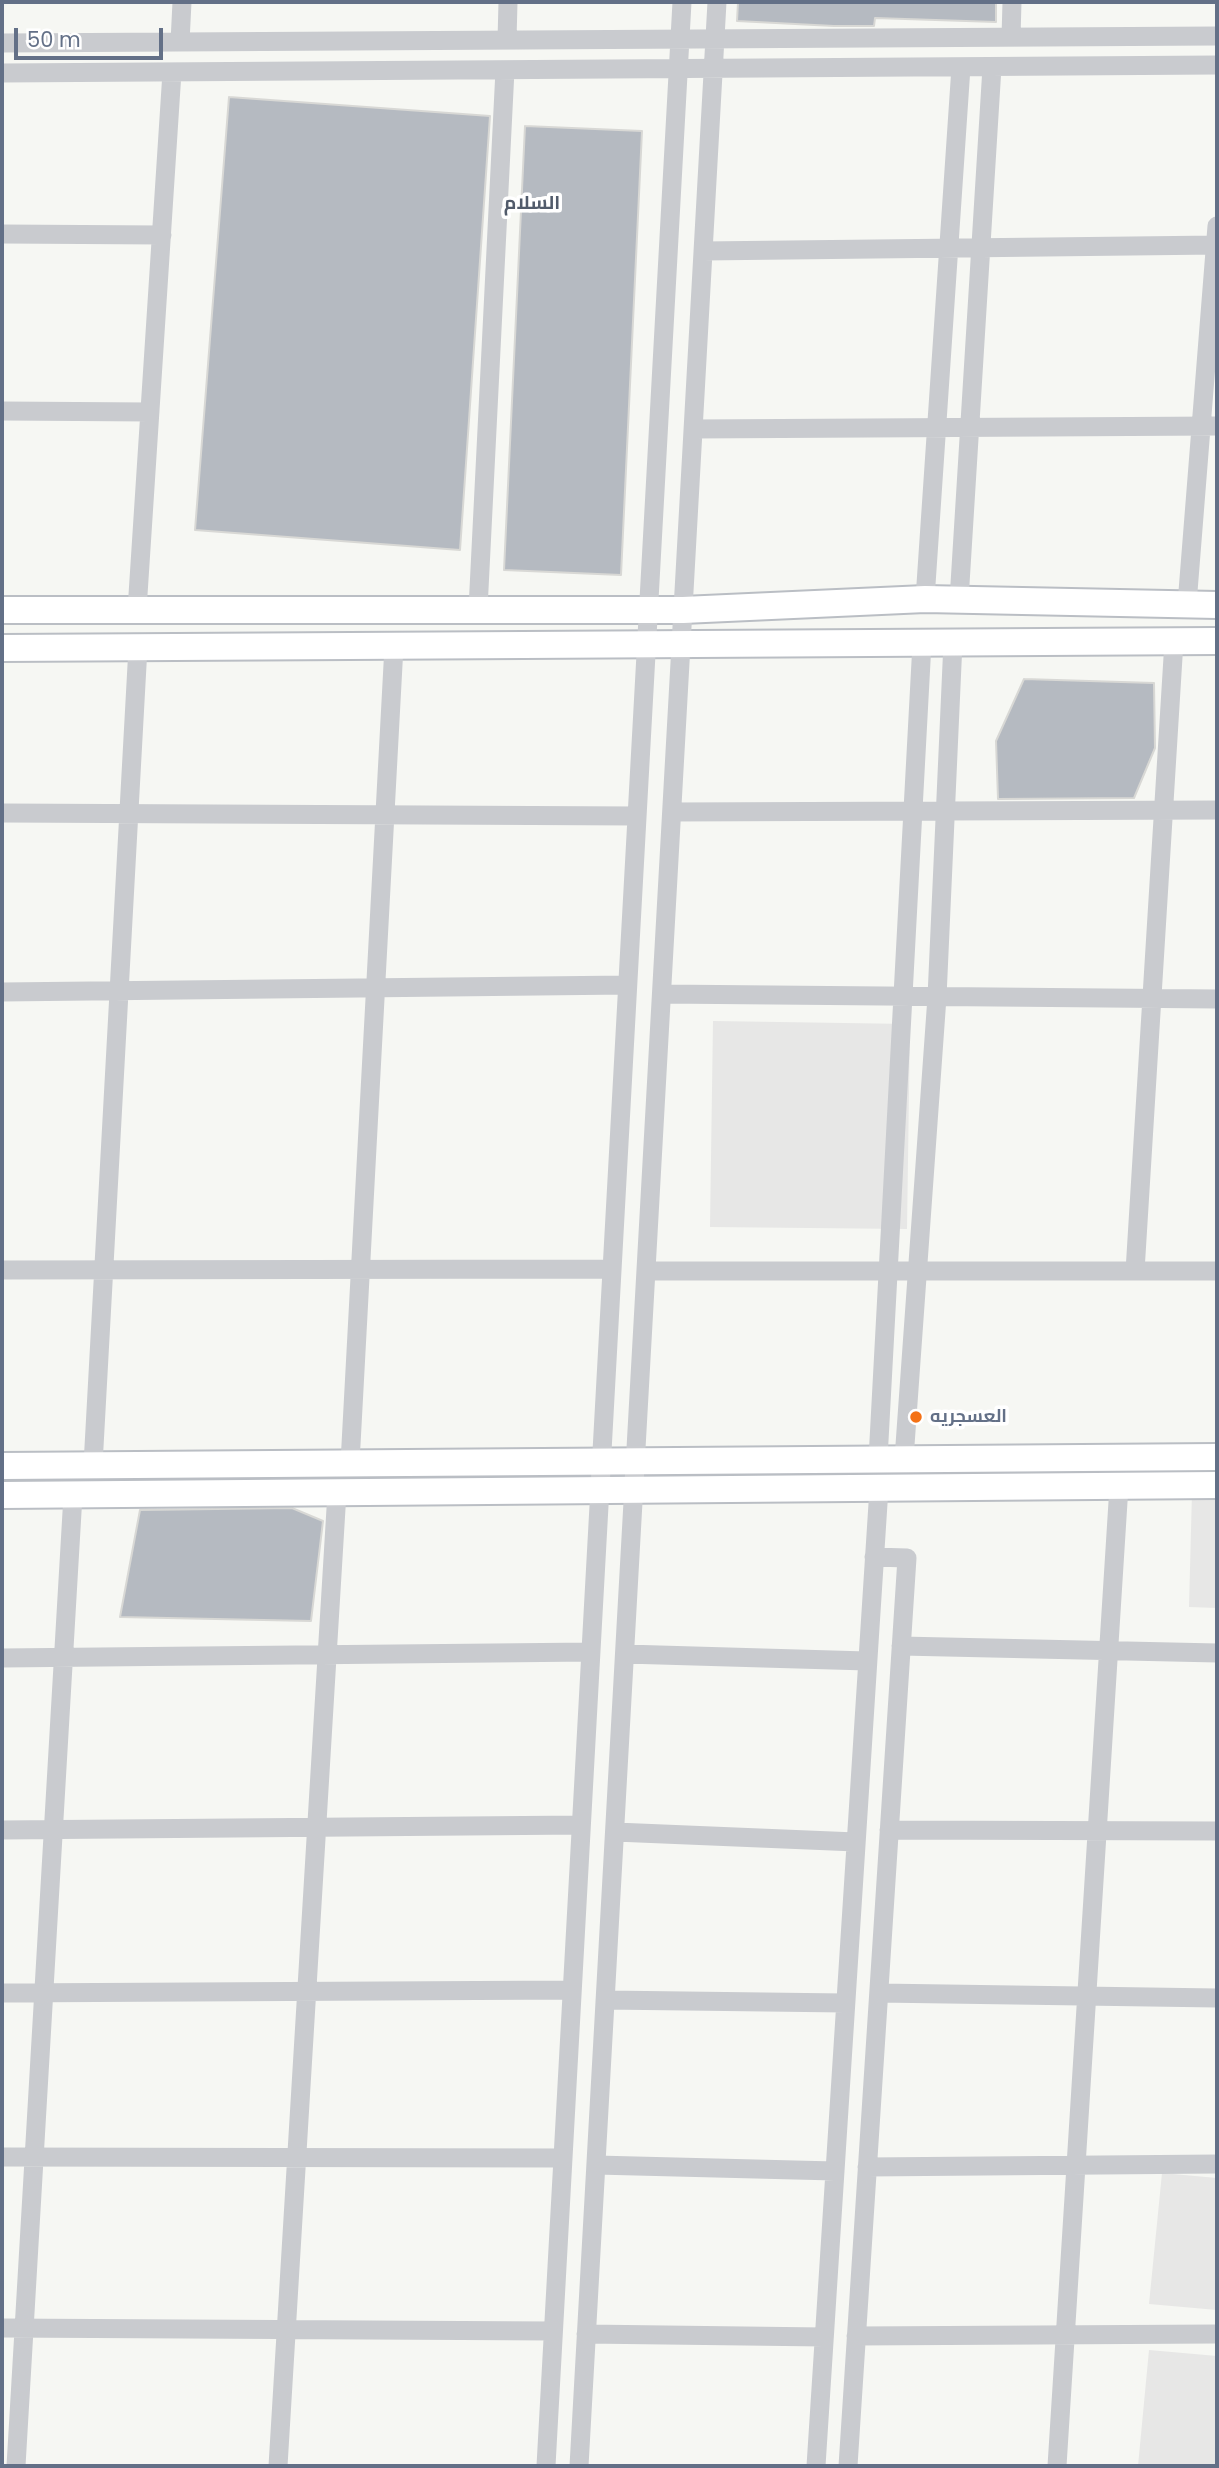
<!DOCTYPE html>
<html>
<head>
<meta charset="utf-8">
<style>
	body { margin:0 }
	#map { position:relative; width:1219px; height:2468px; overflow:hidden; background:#f6f7f3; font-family:Poppins,sans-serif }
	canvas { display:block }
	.frame { position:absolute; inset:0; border:4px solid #637087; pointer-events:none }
	.scale { position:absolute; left:14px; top:28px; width:149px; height:32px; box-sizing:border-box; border:4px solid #637087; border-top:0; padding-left:9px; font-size:21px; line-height:24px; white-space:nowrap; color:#637087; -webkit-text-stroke:5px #fff; paint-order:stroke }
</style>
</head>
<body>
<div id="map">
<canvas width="1219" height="2468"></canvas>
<div class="frame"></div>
<div class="scale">50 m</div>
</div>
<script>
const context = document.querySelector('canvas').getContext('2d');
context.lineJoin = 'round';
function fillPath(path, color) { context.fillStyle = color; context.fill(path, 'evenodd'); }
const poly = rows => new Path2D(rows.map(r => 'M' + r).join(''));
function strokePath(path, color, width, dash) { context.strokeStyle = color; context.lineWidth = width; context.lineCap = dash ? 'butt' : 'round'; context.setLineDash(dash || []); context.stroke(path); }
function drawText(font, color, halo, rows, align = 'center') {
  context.font = font + ' Poppins,Cairo,sans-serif'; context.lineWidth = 7; context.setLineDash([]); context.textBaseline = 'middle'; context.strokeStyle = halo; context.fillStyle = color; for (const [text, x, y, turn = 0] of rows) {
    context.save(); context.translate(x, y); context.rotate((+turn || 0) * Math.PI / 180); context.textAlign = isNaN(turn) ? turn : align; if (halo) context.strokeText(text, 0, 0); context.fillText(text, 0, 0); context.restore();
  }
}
fillPath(poly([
	[713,1021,910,1024,907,1229,710,1227],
	[1192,1492,1217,1493,1217,1608,1189,1607],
	[1162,2173,1217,2178,1217,2310,1149,2304],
	[1149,2350,1217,2356,1217,2466,1138,2466]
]), '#e7e7e6');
const building = poly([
	[738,2,996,2,996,22,875,18,874,26,834,26,737,21,738,2],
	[229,97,490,116,460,550,195,530,229,97],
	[525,126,642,131,621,575,504,570,525,126],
	[1024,679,1154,683,1155,748,1134,798,998,799,996,741,1024,679],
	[292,1508,323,1521,311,1621,120,1617,140,1510,292,1508]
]);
fillPath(building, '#b5bac1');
strokePath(building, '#d8d8d5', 2);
const secondary = poly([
	[2,610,683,610,925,599,1217,605],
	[2,648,1217,641],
	[2,1466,1217,1457],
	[2,1495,1217,1485]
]);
strokePath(secondary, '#babec4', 30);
strokePath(poly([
	[1011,37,1012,2],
	[507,40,508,2],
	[180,42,182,2],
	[2,43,1217,36],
	[2,73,1217,65],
	[2,234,162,235],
	[703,251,1217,245],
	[2,411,150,412],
	[693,429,1217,426],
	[925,599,961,67],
	[959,600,992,67],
	[1187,604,1217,226],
	[478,609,505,70],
	[137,610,172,72],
	[672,812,1217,810],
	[2,813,637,816],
	[2,992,627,985],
	[662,994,1217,999],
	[2,1270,612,1269],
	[646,1271,1217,1271],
	[1135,1271,1174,641],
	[878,1459,922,643],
	[904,1459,937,997,953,642],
	[350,1463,394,646],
	[93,1465,138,647],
	[901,1646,1217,1653],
	[625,1654,867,1661],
	[2,1658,591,1652],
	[2,1830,581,1825],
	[889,1830,1217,1831],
	[615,1832,856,1842],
	[2,1993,572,1990],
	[879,1993,1217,1998],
	[605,2000,845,2003],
	[2,2157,563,2158],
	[596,2165,835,2171],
	[867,2167,1217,2164],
	[2,2328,553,2331],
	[586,2334,824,2337],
	[856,2336,1217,2334],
	[16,2466,73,1495],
	[278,2466,337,1492],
	[546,2466,682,2],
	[579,2466,717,2],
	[816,2466,879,1488],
	[848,2466,907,1558,874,1557],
	[1057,2466,1119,1486]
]), '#c9cbcf', 19);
strokePath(secondary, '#fff', 26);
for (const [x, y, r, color] of [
	[916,1417,7,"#f47115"]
]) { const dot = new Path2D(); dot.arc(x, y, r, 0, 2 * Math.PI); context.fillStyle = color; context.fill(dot); strokePath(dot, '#fff', 2.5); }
drawText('bold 18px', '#637087', '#fff', [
	["العسجريه",930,1417]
], 'left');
drawText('bold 19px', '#515b6b', '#fff', [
	["السلام",532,204]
]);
</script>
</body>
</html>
